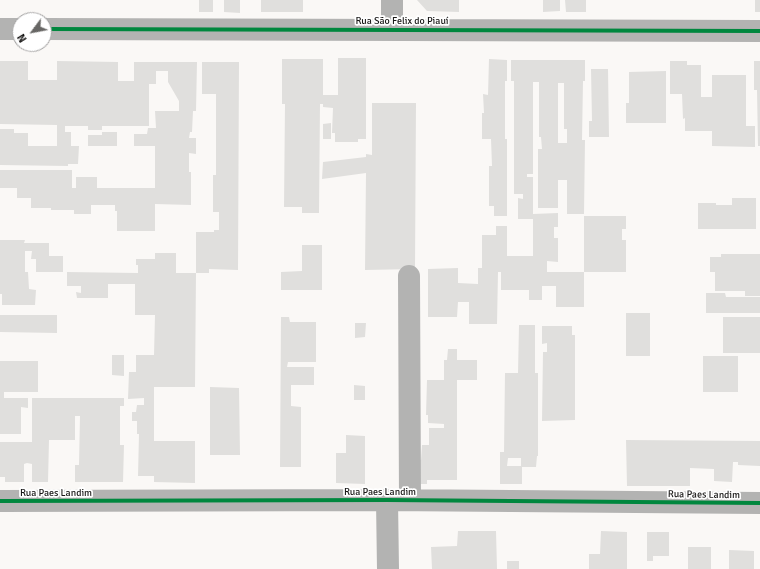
<!DOCTYPE html>
<html>
<head>
<meta charset="utf-8">
<style>
	body { margin:0 }
	#map { position:relative; width:760px; height:569px; overflow:hidden; background:#faf8f6; font-family:Signika,sans-serif }
	canvas { display:block }
	.north { position:absolute; left:12px; top:12px; width:40px; height:40px; box-sizing:border-box; background:#fff; border:1px solid #a3a2a2; border-radius:50%; rotate:238deg; font-size:11px; font-weight:700; line-height:16px; text-align:center; color:#181716 }
	.north::after { content:''; display:block; margin:auto; width:14px; height:18px; background:#676664; clip-path:polygon(50% 0,100% 100%,50% 72%,0 100%) }
</style>
</head>
<body>
<div id="map">
<canvas width="760" height="569"></canvas>
<div class="north">N</div>
</div>
<script>
const context = document.querySelector('canvas').getContext('2d');
context.lineJoin = 'round';
function fillPath(path, color) { context.fillStyle = color; context.fill(path, 'evenodd'); }
const poly = rows => new Path2D(rows.map(r => 'M' + r).join(''));
function strokePath(path, color, width, dash) { context.strokeStyle = color; context.lineWidth = width; context.lineCap = dash ? 'butt' : 'round'; context.setLineDash(dash || []); context.stroke(path); }
function drawText(font, color, halo, rows, align = 'center') {
  context.font = font + ' Signika,sans-serif'; context.lineWidth = 3.5; context.setLineDash([]); context.textBaseline = 'middle'; context.strokeStyle = halo; context.fillStyle = color; for (const [text, x, y, turn = 0] of rows) {
    context.save(); context.translate(x, y); context.rotate((+turn || 0) * Math.PI / 180); context.textAlign = isNaN(turn) ? turn : align; if (halo) context.strokeText(text, 0, 0); context.fillText(text, 0, 0); context.restore();
  }
}
fillPath(poly([
	[199,0,213,0,213,12,199,12],
	[224,0,240,0,240,13,224,12],
	[261,0,303,0,303,12,261,12],
	[417,0,459,0,459,12,427,11],
	[543,0,560,0,560,11,543,12],
	[565,0,586,0,586,12,566,12],
	[755,0,760,0,760,12,755,12],
	[338,58,366,58,366,139,358,139,358,142,335,142,335,133,332,133,333,108,323,107,323,104,320,104,319,213,302,213,302,207,284,207,285,104,282,104,282,59,323,59,323,95,338,95],
	[489,59,507,60,507,81,505,81,505,139,507,139,507,216,494,216,494,206,489,206,489,166,492,166,491,139,482,139,482,113,484,113,483,94,488,95],
	[511,60,585,60,585,81,583,81,582,140,585,140,584,214,567,214,567,180,558,180,558,208,538,208,538,149,542,149,541,137,539,137,539,82,533,82,533,174,527,174,527,177,533,177,533,214,558,213,558,227,554,227,554,238,558,238,558,262,547,261,547,272,584,272,584,307,556,307,556,286,542,286,542,300,529,300,529,290,501,290,501,272,498,272,497,324,469,324,469,302,458,302,457,317,428,317,428,269,458,268,458,283,478,284,478,268,482,268,482,235,496,235,496,226,507,226,507,256,533,256,533,219,518,219,518,198,523,199,523,194,514,194,514,81,511,81],
	[558,83,564,83,564,129,567,129,567,143,558,143],
	[0,61,28,61,28,80,57,80,57,61,118,62,118,81,134,81,134,62,197,62,196,111,193,111,192,132,190,132,189,138,196,138,196,154,189,153,189,172,191,172,191,205,155,204,155,231,117,231,117,211,115,211,115,205,91,205,91,214,74,214,74,210,51,210,51,208,31,208,31,198,17,198,17,188,0,188,0,170,72,170,72,188,76,188,76,177,97,177,97,188,155,188,155,146,134,146,134,134,147,134,148,128,156,128,155,111,179,111,179,101,168,82,168,71,156,71,156,84,149,84,149,126,102,126,102,130,88,130,88,126,65,126,65,132,71,132,71,146,79,146,78,164,68,164,68,166,0,165,0,129,14,129,14,133,28,133,28,146,57,146,57,125,0,124],
	[670,61,687,61,687,65,701,65,701,97,712,97,712,75,746,75,746,126,755,126,755,147,712,146,712,131,685,131,685,118,683,119,682,94,670,94],
	[754,61,760,61,760,146,758,146,757,90,754,90],
	[202,62,239,62,238,270,209,269,209,273,196,273,195,387,154,387,154,441,195,441,195,483,154,482,154,476,138,476,139,434,137,434,137,421,132,421,132,412,136,412,137,405,144,405,144,398,128,399,129,372,136,372,136,355,154,355,155,315,135,315,135,284,108,284,108,298,77,298,76,292,81,293,81,286,67,286,67,272,138,273,138,265,136,265,136,259,155,259,155,253,176,253,176,273,196,273,196,232,214,232,214,230,219,230,219,212,213,212,213,175,216,175,216,94,202,94],
	[591,69,608,69,609,137,589,137,589,121,592,121],
	[666,71,666,123,626,123,626,103,629,103,629,72],
	[372,103,416,103,415,269,365,270,366,173,322,179,323,162,366,157,366,154,372,155],
	[331,123,331,139,323,139,323,124],
	[102,132,117,132,117,146,88,146,88,135,102,135],
	[732,198,756,198,756,229,698,229,698,203,716,203,716,205,732,205],
	[584,216,626,216,626,229,622,229,622,240,626,240,626,272,584,272],
	[0,240,25,240,24,243,49,243,49,256,63,256,63,272,36,272,36,259,31,259,32,251,25,251,25,272,28,272,29,289,36,290,35,305,2,305,2,294,0,294],
	[302,245,322,245,322,290,281,290,281,272,302,271],
	[721,254,760,254,760,296,745,296,745,291,715,291,715,272,710,272,710,257,721,257],
	[706,293,725,293,726,297,760,297,760,313,706,313],
	[626,313,650,313,650,356,626,356],
	[0,315,57,315,57,333,0,332],
	[281,317,289,317,290,322,316,322,316,362,288,362,287,367,314,367,314,385,291,385,291,406,301,407,301,467,280,467],
	[723,317,760,317,760,353,723,353],
	[355,323,366,323,365,337,355,338],
	[519,325,535,325,535,373,538,373,538,456,537,456,536,467,522,467,522,484,500,484,500,452,504,452,505,373,518,373],
	[508,458,521,458,521,466,507,466],
	[542,326,572,326,572,335,575,335,575,420,542,421,543,352,547,352,547,343,542,344],
	[448,349,457,349,457,360,477,360,477,380,457,380,457,480,427,480,427,484,416,484,416,459,421,460,422,445,429,445,429,428,444,428,444,424,428,423,428,415,426,415,427,380,444,380,444,360,447,360],
	[112,355,124,355,124,376,112,375],
	[703,356,738,356,738,392,703,392],
	[0,361,38,361,38,392,4,392,4,398,28,398,28,408,21,407,21,434,0,434],
	[354,385,365,386,365,400,354,400],
	[210,387,239,388,240,455,210,455],
	[32,398,124,398,124,406,120,406,120,445,124,445,123,482,75,482,75,465,79,465,80,416,75,416,75,440,49,440,48,482,32,482,32,464,27,463,24,464,24,482,5,482,5,477,0,477,0,442,32,442],
	[346,435,365,436,365,484,336,483,336,453,346,453],
	[626,440,760,441,760,466,738,465,738,462,733,462,732,482,714,481,714,469,690,468,690,486,627,486],
	[458,531,496,531,497,569,432,569,431,547,457,546],
	[601,531,627,532,627,569,589,569,589,554,600,554],
	[647,532,669,532,669,556,653,556,653,561,647,561],
	[688,547,711,547,711,569,688,569],
	[729,550,754,551,754,569,729,569],
	[507,561,519,561,519,569,507,569]
]), '#e0dfdd');
strokePath(poly([
	[392,0,392,29],
	[0,29,20,29],
	[44,29,760,31],
	[409,276,410,500],
	[387,500,388,569],
	[0,501,387,500,760,503]
]), '#b3b3b2', 22);
strokePath(poly([
	[44,29,760,31],
	[0,501,387,500,760,503]
]), '#00873e', 4);
drawText('10px', '#181716', '#fff', [
	["Rua São Felix do Piauí",402,21],
	["Rua Paes Landim",380,492],
	["Rua Paes Landim",56,493],
	["Rua Paes Landim",704,495,1]
]);
</script>
</body>
</html>
